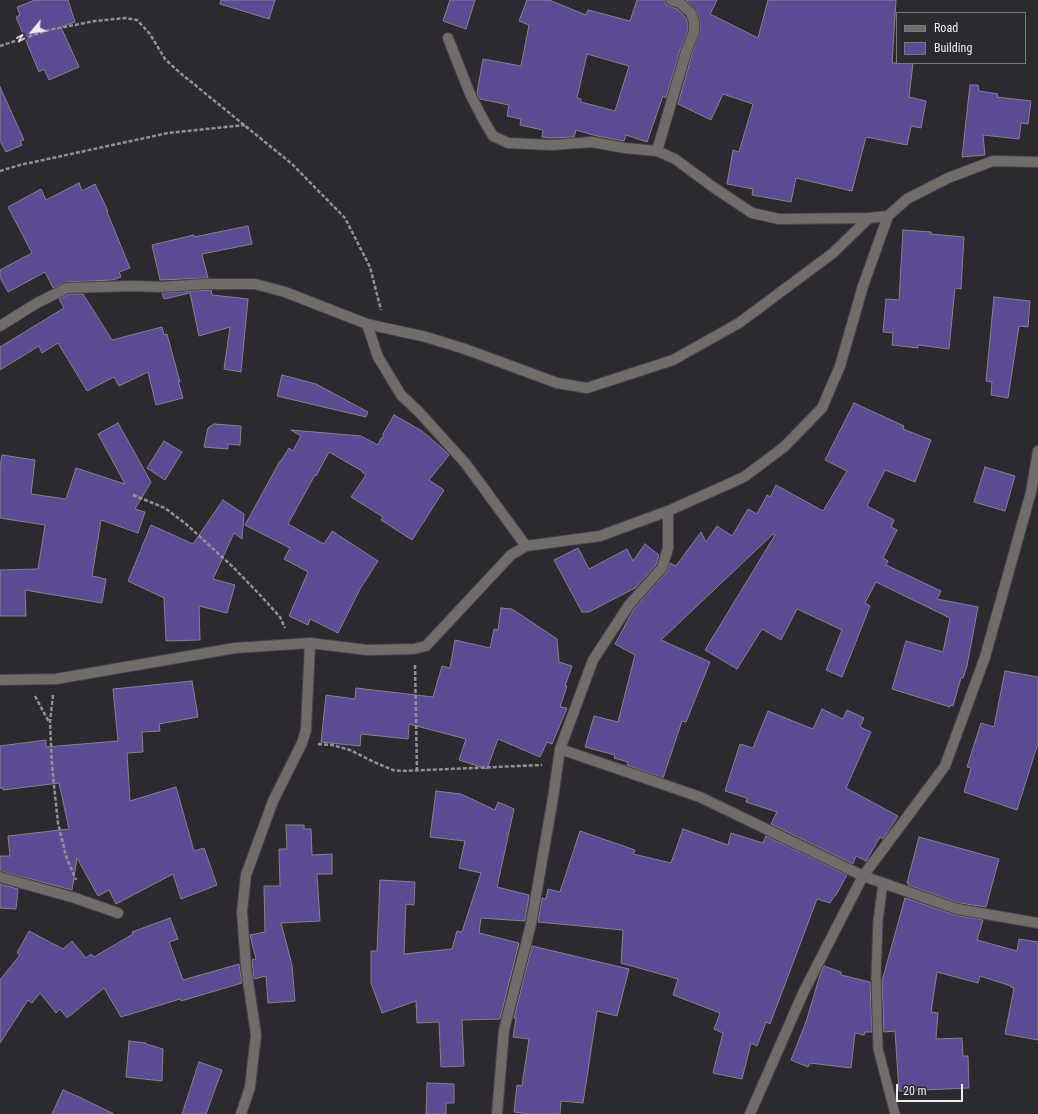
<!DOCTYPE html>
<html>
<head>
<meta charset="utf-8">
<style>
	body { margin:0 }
	#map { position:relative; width:1038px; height:1114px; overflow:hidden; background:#2d2931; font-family:"Roboto Condensed",sans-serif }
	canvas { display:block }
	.legend { position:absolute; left:896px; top:12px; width:130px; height:52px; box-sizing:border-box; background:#2d2931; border:1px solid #7b777e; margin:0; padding:5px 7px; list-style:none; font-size:12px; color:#efecf1 }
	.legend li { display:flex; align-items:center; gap:8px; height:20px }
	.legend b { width:20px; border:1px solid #7b777e }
	.north { position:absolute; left:12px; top:12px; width:40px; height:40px; -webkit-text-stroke:3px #2d2931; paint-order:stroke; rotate:241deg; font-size:11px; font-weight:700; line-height:16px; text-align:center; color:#efecf1 }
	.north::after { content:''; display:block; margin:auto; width:14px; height:18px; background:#efecf1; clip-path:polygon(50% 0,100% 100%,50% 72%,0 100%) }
	.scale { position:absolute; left:896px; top:1084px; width:67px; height:18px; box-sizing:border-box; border:2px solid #efecf1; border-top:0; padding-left:5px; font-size:12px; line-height:14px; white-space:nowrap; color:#efecf1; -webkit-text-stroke:3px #2d2931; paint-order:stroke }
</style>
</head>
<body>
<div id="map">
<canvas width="1038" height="1114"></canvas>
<ul class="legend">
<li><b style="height:5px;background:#706c6a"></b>Road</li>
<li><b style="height:11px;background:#5c4a93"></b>Building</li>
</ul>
<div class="north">N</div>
<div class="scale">20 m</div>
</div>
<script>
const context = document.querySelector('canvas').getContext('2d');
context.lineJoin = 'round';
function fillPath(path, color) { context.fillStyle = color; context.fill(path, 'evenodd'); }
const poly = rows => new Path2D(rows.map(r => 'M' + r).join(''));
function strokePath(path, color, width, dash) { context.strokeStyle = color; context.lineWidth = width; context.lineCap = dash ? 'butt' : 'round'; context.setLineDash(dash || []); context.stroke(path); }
const building = poly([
	[35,0,68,0,75,22,61,27,79,67,49,80,44,69,39,72,16,17,20,15,17,7,35,0],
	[221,0,275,0,269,19,220,4,221,0],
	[450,0,475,0,466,29,443,21,450,0],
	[527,0,549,0,586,15,588,10,630,21,637,0,665,0,666,5,677,9,685,17,688,23,688,31,680,50,666,98,663,96,647,142,626,135,624,141,597,136,576,130,574,137,551,138,542,137,543,130,520,125,521,119,507,116,509,105,480,99,477,93,483,59,521,66,529,25,519,21,527,0],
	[587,54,629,66,615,111,581,102,581,99,577,98,587,54],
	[686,0,717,0,710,14,758,38,768,0,896,0,892,63,913,63,909,97,926,101,921,128,911,126,907,145,866,137,852,191,796,178,791,202,752,195,753,189,727,184,733,150,739,152,753,104,723,94,711,120,678,104,692,54,700,32,700,22,697,11,686,0],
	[970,85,978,85,979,91,998,94,997,97,1031,101,1028,124,1021,123,1019,139,983,135,985,155,962,157,970,85],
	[0,87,24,140,20,141,22,145,6,152,0,141,0,87],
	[79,183,82,191,95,184,108,211,107,212,130,268,119,272,121,277,113,280,67,282,53,288,45,272,8,292,0,277,0,270,32,253,8,207,41,189,46,200,79,183],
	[248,226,252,244,202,254,208,278,160,280,152,245,194,235,194,237,248,226],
	[903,230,931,232,931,234,964,237,961,289,955,288,949,349,918,345,918,348,892,345,893,333,883,332,886,299,899,300,903,230],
	[211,290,212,295,248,299,241,372,224,369,230,327,199,336,190,293,164,299,162,293,211,290],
	[69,294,83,294,112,340,162,327,164,335,167,334,180,382,178,381,183,398,156,405,148,372,119,386,114,377,87,391,58,343,42,353,39,346,0,370,0,347,64,308,59,299,69,294],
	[994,297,1030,301,1028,327,1019,326,1008,398,991,395,992,382,986,381,994,297],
	[282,375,316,384,368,412,366,417,277,396,282,375],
	[854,403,904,426,903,429,931,440,915,482,885,470,867,506,894,520,891,527,897,530,883,558,888,561,886,565,941,591,937,599,978,607,967,666,963,678,961,678,953,706,950,705,950,707,892,689,906,641,943,652,950,618,876,582,865,603,870,606,842,677,826,670,842,630,797,609,781,640,762,629,737,669,705,650,775,535,773,534,661,640,710,662,686,722,682,721,663,778,627,765,628,762,614,758,615,755,585,747,594,716,618,722,635,655,615,644,634,609,667,572,670,563,676,566,701,532,706,542,717,526,732,536,748,509,757,514,767,495,770,497,776,485,823,511,847,471,825,460,854,403],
	[394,415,422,431,443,449,449,455,429,480,444,490,412,540,381,520,383,517,351,497,366,475,362,472,362,471,329,452,316,476,315,475,288,524,324,544,332,531,378,561,360,589,338,633,310,619,308,625,289,616,308,572,284,559,290,548,245,525,280,461,281,461,289,448,293,451,301,436,291,430,361,436,378,445,381,438,383,438,383,434,394,415],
	[118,423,151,482,135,509,145,512,138,533,101,520,92,576,106,579,102,603,25,590,26,616,0,616,0,570,38,569,45,525,0,518,0,467,2,455,35,460,31,494,66,499,76,468,125,484,98,434,118,423],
	[214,424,241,426,240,445,228,444,228,449,204,447,208,428,214,424],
	[164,441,182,452,165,480,147,468,164,441],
	[985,467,1015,476,1005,511,974,502,985,467],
	[223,500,244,514,242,539,234,533,213,579,235,585,227,613,199,606,200,640,166,641,164,598,128,581,151,525,193,544,223,500],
	[645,544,659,555,656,565,635,588,589,612,582,612,554,560,578,548,589,569,627,549,633,561,645,544],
	[501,608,512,609,557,639,559,662,572,666,565,686,567,686,560,707,567,708,552,744,547,742,540,757,498,739,487,769,459,760,466,739,409,724,408,739,361,734,360,746,321,742,326,695,355,699,356,688,433,697,442,666,450,668,455,640,490,648,494,629,498,630,501,608],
	[1005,671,1038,677,1038,743,1017,810,964,792,971,768,967,767,981,723,994,727,1005,671],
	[192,681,198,717,159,724,160,731,142,732,143,752,127,753,130,801,176,787,194,851,204,848,217,885,181,899,173,874,116,904,109,890,98,896,77,858,72,890,0,871,0,856,10,856,8,836,69,829,59,783,3,790,3,788,0,788,0,746,46,740,46,747,118,741,113,689,192,681],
	[822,709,843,719,847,710,864,718,860,727,871,732,846,788,898,816,883,839,880,837,866,861,856,856,853,864,771,824,777,812,746,802,747,798,725,791,740,744,753,748,768,711,813,729,822,709],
	[436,791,461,794,495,810,498,802,514,809,497,887,529,895,525,921,481,918,479,933,519,943,500,1019,462,1020,464,1066,441,1067,439,1022,417,1023,416,1001,382,1013,371,983,371,951,377,951,380,880,415,882,414,905,406,904,404,954,452,949,457,931,462,932,481,873,459,868,465,841,430,837,436,791],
	[286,825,304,825,304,829,311,829,312,855,332,854,332,874,317,874,320,921,281,923,292,965,295,1001,268,1003,266,976,254,979,252,960,256,959,250,935,265,932,264,886,280,886,279,849,287,849,286,825],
	[683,829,728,845,731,833,763,843,766,836,847,875,836,895,835,895,830,903,817,899,770,1024,766,1022,757,1046,751,1043,742,1079,713,1073,723,1033,714,1029,720,1013,673,995,678,979,621,963,623,930,538,922,542,898,546,899,548,889,560,892,580,831,635,850,633,854,671,863,683,829],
	[919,837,999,859,986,907,959,903,908,885,909,883,907,883,919,837],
	[0,884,18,889,16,909,0,908,0,884],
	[905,898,955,915,983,920,977,940,1017,951,1019,939,1038,942,1038,1040,1005,1034,1014,988,1011,987,1011,986,980,976,978,983,937,972,931,1012,938,1013,936,1039,962,1038,963,1056,968,1056,969,1088,899,1091,895,1031,884,1032,882,981,905,898],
	[170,918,178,939,169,942,183,980,239,964,242,983,181,1001,180,999,121,1017,104,988,67,1018,60,1009,56,1013,40,993,32,1003,28,1000,0,1043,0,980,20,955,17,953,29,931,63,949,72,941,86,958,91,954,94,957,133,934,132,932,170,918],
	[532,946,629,969,617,1016,597,1011,583,1103,561,1101,560,1114,529,1114,514,1112,517,1085,522,1086,529,1039,513,1037,516,1018,514,1018,532,946],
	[824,966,841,972,841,975,870,982,872,1032,865,1032,864,1035,855,1033,851,1068,810,1063,808,1067,791,1060,806,1022,820,975,824,966],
	[129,1041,146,1043,146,1044,163,1049,162,1081,126,1077,129,1041],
	[199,1062,222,1070,206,1114,182,1114,199,1062],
	[427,1083,454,1084,454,1103,446,1103,446,1114,426,1114,427,1083],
	[63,1090,79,1097,114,1114,52,1114,63,1090]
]);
fillPath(building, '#5c4a93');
strokePath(building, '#84838c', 1);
const service = poly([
	[883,883,878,921,876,976,878,1049,895,1114]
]);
const minor = poly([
	[448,38,470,94,484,121,493,136,508,143,551,145,592,142,625,148,657,151,675,159,713,187,752,213,779,219,869,218,888,216],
	[657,151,686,52,694,32,694,22,691,13,680,3,671,0],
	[367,324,378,357,401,395,419,412,466,464,526,546],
	[0,326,37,303,67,288,132,286,162,287,206,284,255,284,285,292,367,324,426,337,465,349,557,383,587,388,673,360,739,323,833,253,869,218],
	[0,680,56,679,235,648,310,643,367,650,414,649,426,646,511,555,526,546,600,536,668,511,744,477,784,447,822,408,840,366,863,286,888,216,907,199,948,178,993,161,1038,162],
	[560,749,700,797,863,876,957,909,1038,923],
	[0,877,75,898,118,913],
	[241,1114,250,1087,256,1035,246,967,242,912,246,875,273,801,302,743,306,730,310,643],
	[497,1114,504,1030,531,924,553,798,560,749,593,660,629,605,662,568,668,548,668,511],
	[750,1114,804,991,863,876,945,766,985,657,1031,492,1038,451]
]);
strokePath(service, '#48444c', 11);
strokePath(minor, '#48444c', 12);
strokePath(poly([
	[0,46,49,30,95,21,126,18,137,20,150,34,165,59,179,72,292,164,345,218,370,267,381,310],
	[0,171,20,165,168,133,245,125],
	[133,495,165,508,186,524,233,567,261,596,280,617,285,628],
	[415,665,417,771],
	[53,695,50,722,52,766,58,823,66,856,76,880],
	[35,696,49,722],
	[318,744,332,745,350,750,374,762,393,770,403,771,542,765]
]), '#939096', 2.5, [4, 2]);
strokePath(service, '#706c6a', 9);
strokePath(minor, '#706c6a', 10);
</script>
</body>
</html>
